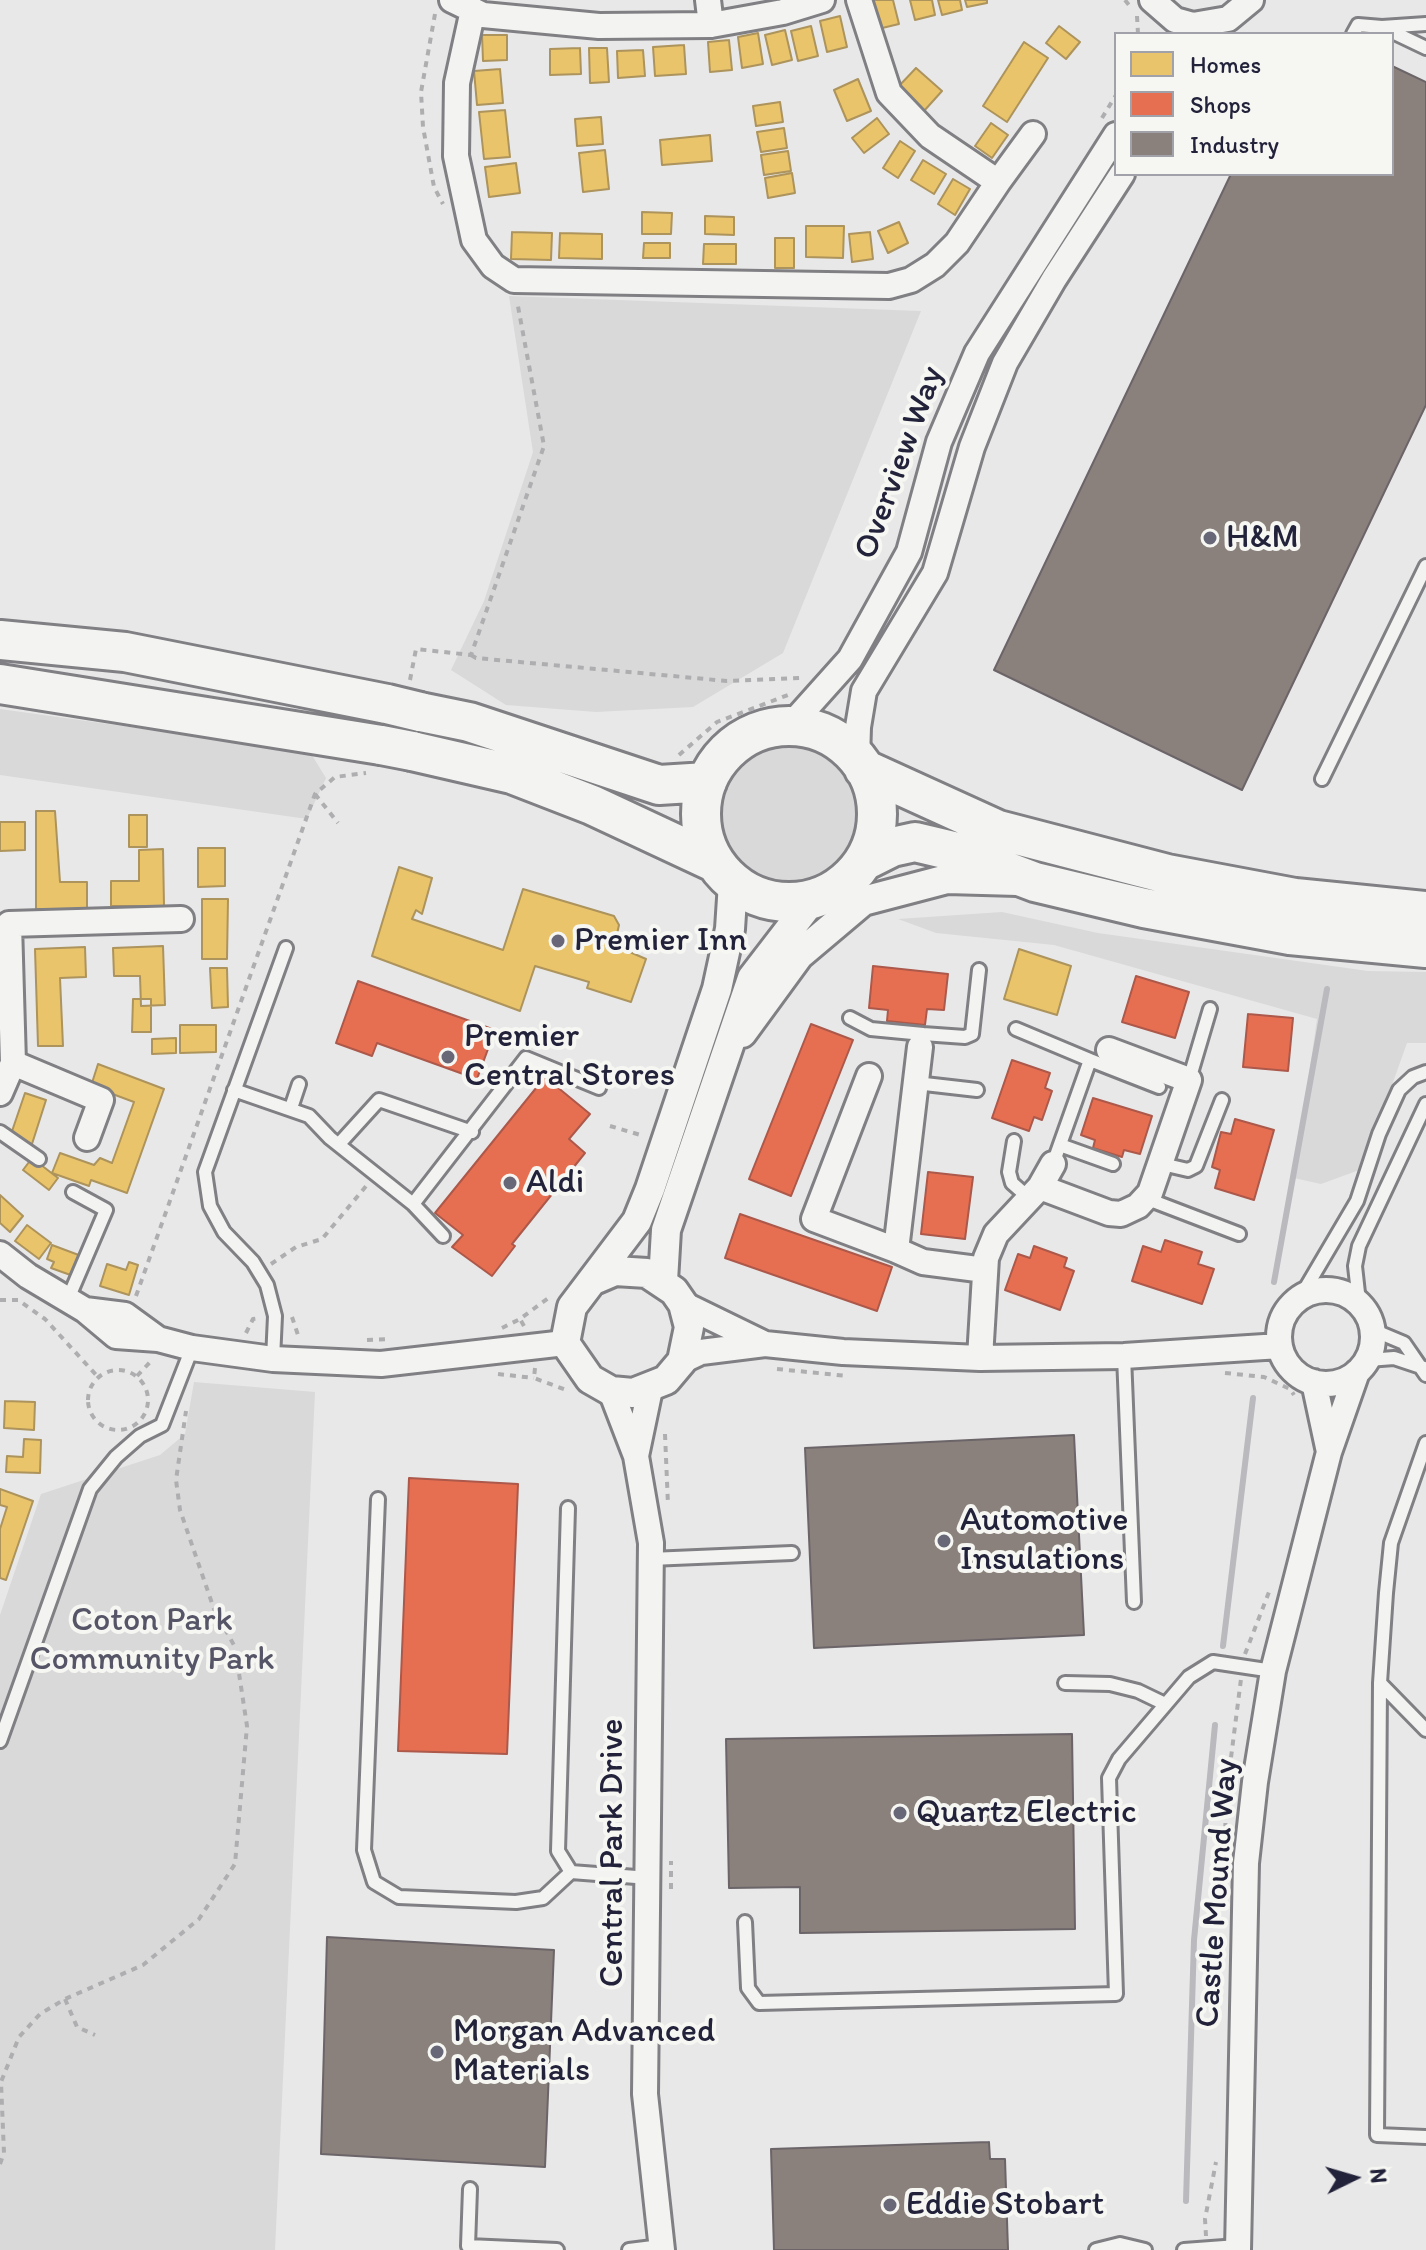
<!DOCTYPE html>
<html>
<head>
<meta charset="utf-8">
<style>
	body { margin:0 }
	#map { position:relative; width:1426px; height:2250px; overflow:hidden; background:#e8e8e8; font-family:Itim,sans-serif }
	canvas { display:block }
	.legend { position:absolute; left:1114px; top:32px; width:280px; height:144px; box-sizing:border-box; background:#f6f6f2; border:2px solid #a1a1a9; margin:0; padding:10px 14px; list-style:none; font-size:24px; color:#22223b }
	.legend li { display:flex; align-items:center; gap:16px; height:40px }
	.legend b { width:40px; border:2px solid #a1a1a9 }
	.north { position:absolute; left:1314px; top:2138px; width:80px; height:80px; -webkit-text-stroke:6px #f6f6f2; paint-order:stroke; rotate:85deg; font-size:22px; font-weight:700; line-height:32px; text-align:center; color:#22223b }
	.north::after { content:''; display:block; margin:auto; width:28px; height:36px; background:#22223b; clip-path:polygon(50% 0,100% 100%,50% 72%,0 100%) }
</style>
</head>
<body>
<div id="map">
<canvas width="1426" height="2250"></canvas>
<ul class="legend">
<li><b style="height:22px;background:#e9c46a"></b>Homes</li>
<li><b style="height:22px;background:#e76f51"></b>Shops</li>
<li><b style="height:22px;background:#8a817c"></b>Industry</li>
</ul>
<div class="north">N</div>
</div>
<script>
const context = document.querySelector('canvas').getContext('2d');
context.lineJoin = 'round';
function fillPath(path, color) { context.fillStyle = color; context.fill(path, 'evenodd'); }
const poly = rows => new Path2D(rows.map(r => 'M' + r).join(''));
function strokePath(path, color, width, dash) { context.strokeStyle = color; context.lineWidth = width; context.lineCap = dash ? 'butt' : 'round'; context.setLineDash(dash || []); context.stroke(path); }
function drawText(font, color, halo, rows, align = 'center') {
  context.font = font + ' Itim,sans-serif'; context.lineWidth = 8; context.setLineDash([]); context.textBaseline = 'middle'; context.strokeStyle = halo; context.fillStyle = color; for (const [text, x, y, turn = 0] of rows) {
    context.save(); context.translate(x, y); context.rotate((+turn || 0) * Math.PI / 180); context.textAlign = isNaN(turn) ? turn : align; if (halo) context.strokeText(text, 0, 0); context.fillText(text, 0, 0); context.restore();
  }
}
fillPath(poly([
	[509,296,921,311,783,653,693,707,596,712,506,705,451,670,484,601,533,452],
	[0,709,310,752,326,778,307,819,0,775],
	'716 813a72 72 0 1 1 144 0a72 72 0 1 1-144 0Z',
	[1002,912,1098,933,1368,971,1426,972,1426,1043,1407,1043,1362,1169,1321,1184,1294,1178,1317,1019,1054,945,936,933,898,919],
	[194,1382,315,1392,275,2250,0,2250,0,1615,41,1494,160,1455,185,1434]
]), '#d9d9da');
const homes = poly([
	[871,0,893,0,899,24,878,29,871,0],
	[910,0,932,0,935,15,915,20,910,0],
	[938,0,960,0,962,10,942,15,938,0],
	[965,0,987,0,987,3,967,7,965,0],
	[840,16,847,47,827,52,820,21,840,16],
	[811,26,818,56,798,61,791,31,811,26],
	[1059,26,1080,42,1066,59,1046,43,1059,26],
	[785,30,792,60,772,65,765,35,785,30],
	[758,33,763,64,742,68,738,37,758,33],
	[482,35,507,35,507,60,483,61,482,35],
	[729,40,732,70,710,72,708,42,729,40],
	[1024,42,1048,58,1007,122,983,106,1024,42],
	[684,45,686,74,655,76,653,47,684,45],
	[580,48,581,74,550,75,550,49,580,48],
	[589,48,607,48,609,82,590,83,589,48],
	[643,50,645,76,618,78,617,51,643,50],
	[916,68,942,91,924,111,898,87,916,68],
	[500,69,503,103,477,105,474,71,500,69],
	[858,79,871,111,847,121,834,90,858,79],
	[780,102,783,122,756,126,753,106,780,102],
	[505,110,510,157,484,159,479,112,505,110],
	[601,117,603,144,577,146,575,119,601,117],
	[877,118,889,134,864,153,852,138,877,118],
	[991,123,1008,135,992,158,975,146,991,123],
	[784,128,787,148,761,152,757,132,784,128],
	[710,135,712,161,662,165,660,140,710,135],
	[900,141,915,151,898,178,883,168,900,141],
	[605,150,609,189,583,192,579,153,605,150],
	[788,151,791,171,764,175,761,155,788,151],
	[923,160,946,174,934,194,911,180,923,160],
	[516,163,520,193,489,197,485,167,516,163],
	[792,173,795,193,768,198,765,178,792,173],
	[953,179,970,189,955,215,938,204,953,179],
	[642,212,672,213,671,234,642,234,642,212],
	[705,216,734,217,734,235,705,234,705,216],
	[899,222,908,243,888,253,878,231,899,222],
	[806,226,844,226,843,258,806,257,806,226],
	[512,232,552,233,551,260,511,259,512,232],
	[870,232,873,259,852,262,849,234,870,232],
	[560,233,602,234,602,259,559,258,560,233],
	[775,238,794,238,794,268,775,268,775,238],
	[644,243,670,243,670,258,643,258,644,243],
	[704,244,736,244,736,264,703,264,704,244],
	[36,811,55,811,60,882,87,882,87,909,36,909,36,811],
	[129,815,147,815,147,847,129,847,129,815],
	[0,822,25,822,25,850,0,851,0,822],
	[198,848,225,848,225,886,198,887,198,848],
	[163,849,164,906,111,906,111,881,139,881,139,850,163,849],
	[399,867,432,878,422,914,416,910,412,919,503,950,523,889,614,916,619,925,617,934,609,943,646,959,631,1002,587,988,589,982,535,966,520,1011,372,956,399,867],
	[202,899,228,899,227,959,202,959,202,899],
	[163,946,165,1005,141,1006,140,976,114,976,113,948,163,946],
	[85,947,86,977,60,978,63,1046,38,1046,35,949,85,947],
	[1019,949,1071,966,1057,1015,1004,999,1019,949],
	[210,968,227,968,228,1007,212,1008,210,968],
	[133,999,151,999,151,1032,132,1032,133,999],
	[180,1025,216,1025,216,1052,180,1053,180,1025],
	[176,1038,176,1053,152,1054,152,1039,176,1038],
	[98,1064,164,1089,127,1193,91,1180,89,1186,52,1173,60,1153,94,1165,100,1158,112,1163,134,1102,91,1086,98,1064],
	[25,1093,46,1100,32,1144,10,1137,25,1093],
	[32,1158,58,1178,49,1190,23,1170,32,1158],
	[0,1195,23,1216,10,1232,0,1223,0,1195],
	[27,1225,51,1243,39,1259,15,1241,27,1225],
	[52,1245,84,1257,76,1277,51,1268,54,1262,47,1259,52,1245],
	[129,1262,138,1265,129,1295,100,1286,107,1264,126,1270,129,1262],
	[5,1401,35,1402,34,1430,4,1428,5,1401],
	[24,1439,41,1440,40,1473,6,1472,7,1456,23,1457,24,1439],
	[0,1489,33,1501,6,1580,0,1578,0,1529,7,1507,0,1505,0,1489]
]);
fillPath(homes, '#e9c46a');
strokePath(homes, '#ad935c', 2);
const shops = poly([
	[873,966,948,974,944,1010,927,1009,925,1025,887,1021,888,1010,869,1008,873,966],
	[1136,976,1189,992,1175,1038,1122,1022,1136,976],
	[358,981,495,1030,477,1079,377,1043,372,1056,336,1043,358,981],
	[1248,1014,1293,1018,1288,1071,1243,1067,1248,1014],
	[811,1024,853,1040,791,1196,749,1179,811,1024],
	[1012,1060,1050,1073,1045,1088,1052,1091,1042,1120,1034,1117,1029,1131,992,1118,1012,1060],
	[545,1077,590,1114,569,1139,585,1153,512,1244,515,1246,492,1276,452,1247,463,1235,435,1213,545,1077],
	[1093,1098,1152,1116,1140,1154,1124,1150,1122,1157,1093,1148,1095,1140,1081,1135,1093,1098],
	[1235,1119,1274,1130,1254,1200,1215,1188,1220,1170,1212,1167,1221,1132,1231,1134,1235,1119],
	[928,1172,973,1177,965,1239,921,1234,928,1172],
	[740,1214,892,1267,877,1311,725,1258,740,1214],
	[1165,1240,1202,1252,1198,1264,1214,1269,1202,1304,1132,1281,1143,1246,1161,1252,1165,1240],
	[1034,1246,1067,1258,1064,1267,1074,1271,1060,1310,1005,1290,1018,1254,1030,1258,1034,1246],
	[409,1478,518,1484,507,1754,398,1751,409,1478]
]);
fillPath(shops, '#e76f51');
strokePath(shops, '#ac584a', 2);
const industry = poly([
	[1392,66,1426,82,1426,405,1242,790,994,670,1231,174,1392,174,1392,66],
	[1074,1435,1084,1635,814,1648,805,1448,1074,1435],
	[1072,1734,1075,1929,800,1933,800,1887,729,1888,726,1739,1072,1734],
	[327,1937,554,1950,545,2167,321,2154,327,1937],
	[989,2142,990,2159,1005,2159,1008,2250,774,2250,771,2149,989,2142]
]);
fillPath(industry, '#8a817c');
strokePath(industry, '#6b6468', 2);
strokePath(poly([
	[1274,1282,1327,989],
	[1223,1646,1253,1398],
	[1186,2201,1194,1940,1215,1725]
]), '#b9b9be', 6);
const service = poly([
	[1426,24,1382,27,1426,48],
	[1353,34,1358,25,1382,27],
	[1322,779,1426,566],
	[850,1018,871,1029,923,1034],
	[1016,1029,1090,1060,1053,1164],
	[920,1047,923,1034,965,1037,972,1034,979,970],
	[1090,1060,1159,1087],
	[1189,1080,1210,1009],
	[916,1083,977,1090],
	[234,1090,309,1116,330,1138,413,1204,526,1058,599,1088],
	[291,1108,299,1084],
	[0,1132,39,1159],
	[1014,1141,1009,1172,1012,1183,1029,1198],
	[339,1144,379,1100,472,1132],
	[1060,1145,1113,1164],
	[1162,1164,1188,1170,1196,1166,1222,1100],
	[1145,1198,1239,1234],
	[413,1204,443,1236],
	[1301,1296,1357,1201,1379,1134,1399,1090,1413,1077,1426,1072],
	[68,1299,106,1210,73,1192],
	[1359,1302,1355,1266,1359,1246,1426,1104],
	[1373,1330,1404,1343,1426,1375],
	[1124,1356,1134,1602],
	[273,1359,275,1316,267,1285,253,1262,224,1232,210,1206,205,1172,286,948],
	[1368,1360,1394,1358,1424,1368],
	[1426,1443,1391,1543,1386,1593,1380,1683,1377,2135,1426,2137],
	[378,1499,364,1850,374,1882,399,1897,516,1902,543,1898,571,1872],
	[568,1508,558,1851,571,1872,649,1878],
	[650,1559,792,1553],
	[1065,1683,1110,1684,1138,1691,1165,1704],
	[1380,1683,1426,1730],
	[0,1741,90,1489,116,1457,140,1436,162,1425,192,1348],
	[745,1922,748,1988,759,2003,1116,1994,1109,1778,1119,1759,1189,1677,1213,1662,1273,1671],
	[470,2189,468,2246,557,2250],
	[629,2250,661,2246],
	[1096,2250,1120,2244,1145,2250],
	[1184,2250,1238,2246]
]);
const minor = poly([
	[452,0,483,15,599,26,711,25,783,12,822,0],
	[708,0,711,25],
	[1152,0,1175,20,1193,25,1228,19,1251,0],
	[473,10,457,83,456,156,474,240,493,266,514,280,889,286,911,280,935,265,957,243,998,182,930,136,889,93,859,0],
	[998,182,1033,134],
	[790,726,850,659,909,552,939,442,977,353,1116,135],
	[857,759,858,727,864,691,935,573,972,447,1005,363,1054,279,1122,174],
	[920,1047,896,1250,923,1262,985,1270],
	[13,1063,101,1100,87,1138],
	[869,1076,814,1219,896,1250],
	[0,1093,13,1063,9,924,181,919],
	[1040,1187,1109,1213,1121,1214,1138,1206,1150,1193,1189,1080,1109,1050],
	[0,1254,28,1276,85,1310,116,1336,158,1339,192,1348,273,1359,381,1364,565,1343],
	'1279 1337a47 47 0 1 1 94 0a47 47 0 1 1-94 0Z',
	[683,1304,765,1344],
	[85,1310,125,1315,158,1339],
	[980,1358,986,1258,996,1234,1040,1187,1053,1164],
	[682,1361,701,1352,765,1344,843,1352,980,1358,1124,1356,1280,1346],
	[1314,1382,1329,1452],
	[611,1391,636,1456,651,1543,645,2094,662,2250],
	[636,1456,650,1389],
	[1238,2250,1246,1863,1255,1782,1273,1671,1329,1452,1357,1372]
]);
const tertiary = poly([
	[742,1033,799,955,863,901,947,879,1018,881],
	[594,1280,615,1271,647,1273,674,1291,683,1304,689,1327,682,1361,666,1380,633,1393,611,1391,590,1379,565,1343,572,1307,637,1221,650,1189,717,989,730,929,733,883],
	[663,1281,666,1230,752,978,812,900]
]);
const trunk = poly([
	[0,640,125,652,387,704],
	[0,684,381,745],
	[420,712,469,722,659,785,707,782],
	'701 814a88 88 0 1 1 176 0a88 88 0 1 1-176 0Z',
	[412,751,512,774,592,805,714,862],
	[864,769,998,830,1167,874,1295,898,1426,911],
	[864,861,892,847,915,842,953,851,1035,882,1144,908,1290,935,1426,948]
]);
strokePath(service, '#808084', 18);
strokePath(minor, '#808084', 30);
strokePath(tertiary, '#808084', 34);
strokePath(trunk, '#808084', 44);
strokePath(poly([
	[1125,0,1132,9],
	[435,14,421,92,423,127,434,187,443,204],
	[1137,16,1138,34],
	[1102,118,1116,95],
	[471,655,476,658,727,681,802,678],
	[410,680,416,649,471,655,544,446,517,301],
	[679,755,717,722,788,695],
	[315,794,338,823],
	[610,1126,644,1136],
	[271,1264,296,1247,322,1239,367,1185],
	[136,1296,315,794,335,777,366,773],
	[0,1300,18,1300,45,1319,98,1377],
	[292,1317,299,1338],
	[524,1326,520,1319,551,1296],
	[502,1328,520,1319],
	[246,1333,253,1319,260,1318],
	[367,1340,390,1339],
	[535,1368,534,1378,569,1391],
	[777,1369,848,1376],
	'88 1400a30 30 0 1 1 60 0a30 30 0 1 1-60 0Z',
	[1225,1373,1264,1377,1290,1389,1294,1395],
	[498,1374,534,1378],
	[137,1376,152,1360],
	[665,1434,668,1505],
	[1245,1654,1269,1592],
	[1225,1841,1226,1797,1241,1679],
	[671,1889,671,1861],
	[65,1999,77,2027,95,2035],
	[0,2164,4,2153,1,2082,19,2037,40,2014,65,1999,143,1965,199,1919,235,1864,247,1726,235,1647,214,1609,180,1510,176,1480,186,1411],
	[1206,2236,1205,2219,1216,2162]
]), '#aeaeb0', 4, [6, 6]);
strokePath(service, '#f3f3f1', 12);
strokePath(minor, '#f3f3f1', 24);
strokePath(tertiary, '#f3f3f1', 28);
strokePath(trunk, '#f3f3f1', 38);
const trunkBridge = poly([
	[387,704,420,712],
	[381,745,412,751]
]);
strokePath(trunkBridge, '#808084', 44, []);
strokePath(trunkBridge, '#f3f3f1', 38);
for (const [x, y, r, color] of [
	[1210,538,8,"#676778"],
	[558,941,8,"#676778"],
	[448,1057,8,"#676778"],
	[510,1183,8,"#676778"],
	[944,1541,8,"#676778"],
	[900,1813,8,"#676778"],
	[437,2052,8,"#676778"],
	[890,2205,8,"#676778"]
]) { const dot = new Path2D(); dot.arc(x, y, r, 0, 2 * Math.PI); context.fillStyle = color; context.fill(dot); strokePath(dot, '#f6f6f2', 3); }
drawText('34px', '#22223b', '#f6f6f2', [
	["Overview Way",900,463,-70],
	["Central Park Drive",613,1853,-90],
	["Castle Mound Way",1218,1893,-86]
]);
drawText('34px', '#22223b', '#f6f6f2', [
	["H&M",1226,538],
	["Premier Inn",574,941],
	["Premier",464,1037],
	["Central Stores",464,1076],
	["Aldi",526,1183],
	["Automotive",960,1521],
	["Insulations",960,1560],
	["Quartz Electric",916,1813],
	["Morgan Advanced",453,2032],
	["Materials",453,2071],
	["Eddie Stobart",906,2205]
], 'left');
drawText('34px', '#555567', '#f6f6f2', [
	["Coton Park",152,1621],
	["Community Park",152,1660]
]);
</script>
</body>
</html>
